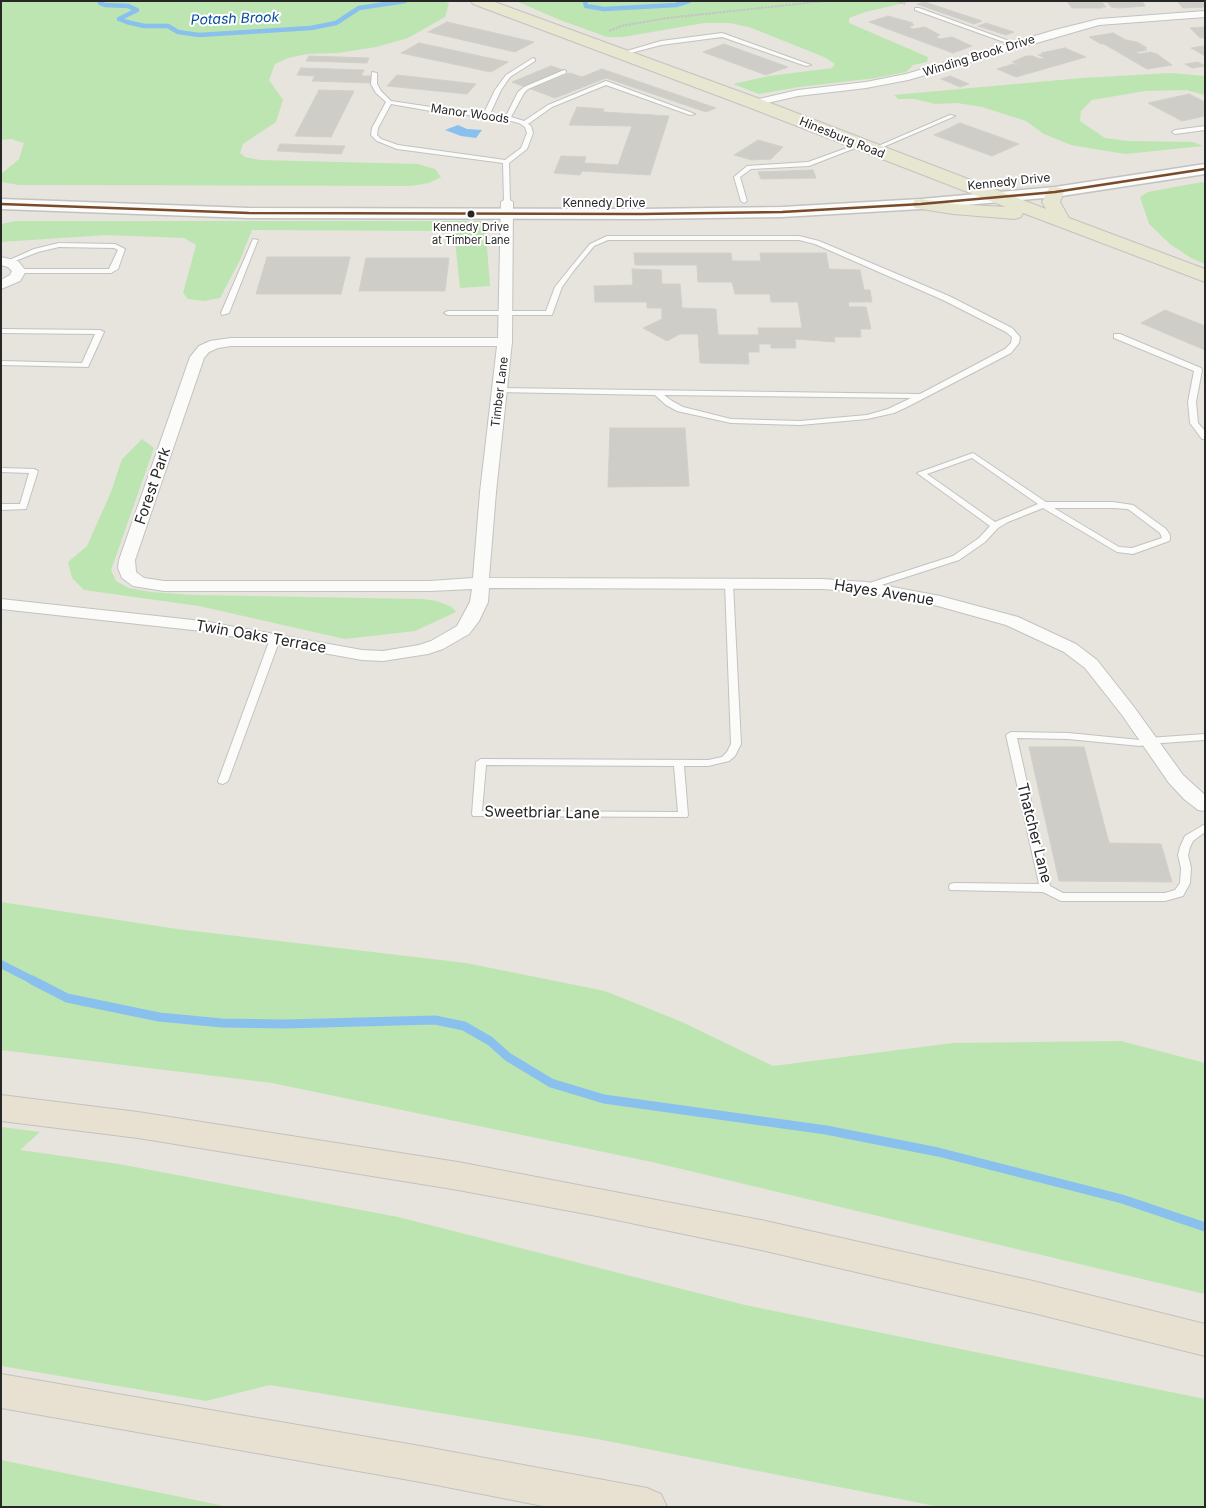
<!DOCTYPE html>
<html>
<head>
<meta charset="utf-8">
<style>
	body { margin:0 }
	#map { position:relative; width:1206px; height:1508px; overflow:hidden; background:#e6e4dc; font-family:Inter,sans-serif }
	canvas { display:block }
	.frame { position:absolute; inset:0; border:2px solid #272727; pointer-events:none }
</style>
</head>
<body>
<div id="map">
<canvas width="1206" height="1508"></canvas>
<div class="frame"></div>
</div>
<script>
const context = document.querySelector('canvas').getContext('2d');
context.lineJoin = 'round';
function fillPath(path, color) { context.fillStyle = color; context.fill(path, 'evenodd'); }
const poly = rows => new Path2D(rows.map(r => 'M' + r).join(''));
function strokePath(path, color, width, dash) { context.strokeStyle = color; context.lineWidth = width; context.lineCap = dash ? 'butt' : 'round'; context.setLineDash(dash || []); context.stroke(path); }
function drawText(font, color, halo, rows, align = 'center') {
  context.font = font + ' Inter,sans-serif'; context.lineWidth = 4; context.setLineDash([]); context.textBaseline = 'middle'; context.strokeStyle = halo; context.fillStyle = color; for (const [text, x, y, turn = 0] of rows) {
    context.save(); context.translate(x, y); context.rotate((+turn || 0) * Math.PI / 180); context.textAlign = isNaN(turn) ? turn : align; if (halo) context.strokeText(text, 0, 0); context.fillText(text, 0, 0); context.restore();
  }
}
fillPath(poly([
	[1,1,445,1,449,4,445,17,408,38,376,47,338,53,307,54,288,58,275,64,269,80,283,100,276,122,243,144,240,153,245,157,260,160,418,164,435,169,441,177,429,183,411,186,59,185,19,185,1,182,1,174,19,159,24,143,11,139,1,140],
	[516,1,913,1,865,12,849,18,849,23,928,57,927,62,913,65,906,72,876,78,799,87,759,94,733,84,769,76,832,68,835,64,824,57,749,27,729,23,704,23,623,37,607,37,560,20],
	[1170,73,1205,76,1205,95,1186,90,1145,91,1092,100,1081,111,1080,121,1105,138,1128,141,1193,142,1203,146,1125,154,1071,145,1044,134,1026,121,982,107,957,103,935,104,915,99,898,99,894,95,1082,78],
	[1202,182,1205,184,1205,264,1191,258,1170,244,1149,224,1140,197,1148,192],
	[16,221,485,221,490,286,460,288,454,231,252,230,240,260,220,298,204,301,188,299,183,293,196,245,184,238,106,235,1,242,1,224],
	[142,439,154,448,111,570,116,581,129,588,151,592,194,595,422,599,437,601,452,607,456,612,415,631,345,639,199,606,84,590,72,578,68,562,87,546,111,492,122,459],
	[1,902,177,929,466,963,605,991,682,1022,773,1066,953,1043,1121,1041,1205,1063,1205,1294,652,1162,272,1083,1,1050],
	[1,1127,40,1132,20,1150,119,1164,398,1217,745,1305,1205,1399,1205,1507,940,1507,597,1439,270,1385,206,1401,1,1366],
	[1,1460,229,1507,1,1507]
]), '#bde5b2');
fillPath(poly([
	[458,125,467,129,482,130,476,138,461,136,445,130]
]), '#89c0ee');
strokePath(poly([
	[102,1,100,3,105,5,128,6,137,10,119,19,127,22,144,26,168,26,178,32,199,35,311,28,336,23,359,8,405,1],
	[585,1,586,6,604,9,676,5,689,1]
]), '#89c0ee', 4.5);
strokePath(poly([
	[1,964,34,981]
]), '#89c0ee', 8);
strokePath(poly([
	[32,980,67,998,159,1017,222,1023,285,1024,435,1020,464,1026,490,1041,508,1057,551,1083,604,1099,826,1130,938,1152,1122,1199,1205,1227]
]), '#89c0ee', 9);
const building = poly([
	[1067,1,1142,1,1145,6,1119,8,1111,7,1107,2,1102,2,1106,7,1101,7,1102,8,1072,8,1067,1],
	[1177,1,1202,1,1205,7,1183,8,1177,1],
	[925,2,982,21,974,24,917,4,925,2],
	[888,16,913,23,911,24,914,25,908,27,913,29,925,27,940,35,935,37,940,39,952,37,972,46,953,53,869,22,888,16],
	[447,22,534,42,515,52,428,32,447,22],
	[986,23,1014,32,1006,35,978,26,986,23],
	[1205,27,1205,38,1200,38,1190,28,1205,27],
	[1113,33,1126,40,1137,42,1147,48,1143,48,1147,50,1136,52,1139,54,1150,52,1157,54,1172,65,1147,69,1104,44,1101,44,1089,37,1113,33],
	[419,43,508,62,491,72,401,53,419,43],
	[724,44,788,67,766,75,703,52,724,44],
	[1203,46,1205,56,1191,48,1203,46],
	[1065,48,1086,57,1016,77,997,69,1013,64,1021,66,1012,62,1026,56,1033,56,1040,59,1045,58,1038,55,1043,54,1041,53,1065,48],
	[309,56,369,58,367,63,306,61,309,56],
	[1198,62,1205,66,1192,68,1185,64,1198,62],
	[551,66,563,70,525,87,512,82,551,66],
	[301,68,364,70,361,76,375,76,371,83,312,81,315,76,297,75,301,68],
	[602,69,716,108,706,112,606,78,555,98,531,89,570,73,582,77,602,69],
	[397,75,476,84,467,94,387,86,397,75],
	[950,76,969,84,960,87,941,79,950,76],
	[319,90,354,91,331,137,295,136,319,90],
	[1189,94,1205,102,1205,116,1182,121,1148,103,1189,94],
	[577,107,604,109,603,112,669,116,650,175,582,171,580,175,554,173,561,156,586,157,584,163,618,165,632,126,569,125,577,107],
	[960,123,1019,144,992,156,934,135,960,123],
	[758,140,783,147,771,159,752,160,734,155,758,140],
	[280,144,345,146,341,154,277,151,280,144],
	[813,170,816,178,761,179,758,172,813,170],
	[634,253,731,253,732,261,761,261,760,253,826,253,829,269,860,270,864,290,870,290,872,302,848,302,849,307,866,307,871,329,860,329,861,337,834,337,835,342,795,339,796,348,771,348,771,344,759,344,759,352,748,352,749,364,700,363,698,334,680,334,667,341,643,328,662,319,662,308,647,308,647,302,595,302,594,286,633,285,632,269,661,270,662,284,680,284,682,308,716,309,718,335,759,335,758,328,802,328,798,302,771,302,770,294,735,294,732,282,698,282,697,265,635,265,634,253],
	[267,257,350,257,341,294,256,294,267,257],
	[366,258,449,258,445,291,359,291,366,258],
	[1165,310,1205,326,1205,350,1141,323,1165,310],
	[610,428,685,428,689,486,608,487,610,428],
	[1029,747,1084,747,1109,843,1161,844,1172,882,1059,881,1029,747]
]);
fillPath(building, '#cfcdc7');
strokePath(building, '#d1cfc8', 1);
const lane = poly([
	[915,8,919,8,1020,45,1015,46,915,10,915,8],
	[722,33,811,65,806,66,722,37,661,45,623,55,620,53,661,41,722,33],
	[533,58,535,59,535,61,510,77,501,90,490,114,506,116,518,92,524,87,564,70,566,71,566,73,528,89,524,93,511,117,524,121,548,105,606,81,695,114,690,115,606,85,552,107,528,124,531,126,533,133,527,149,509,163,510,202,507,204,504,202,503,163,397,149,377,141,371,135,372,128,386,102,376,93,371,84,372,72,377,73,377,84,381,91,391,101,431,107,484,113,495,90,506,75,533,58],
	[391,104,431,111,503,119,519,123,525,127,527,133,521,148,505,160,398,145,381,139,377,135,378,128,391,104],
	[950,115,955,116,874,151,869,150,950,115],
	[1205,126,1205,130,1175,134,1172,132,1175,130,1205,126],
	[858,144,863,145,809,166,751,169,740,177,747,201,744,203,741,201,734,177,747,166,808,162,858,144],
	[607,236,799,236,819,241,949,296,1012,328,1020,337,1019,343,1011,353,907,407,894,413,867,419,800,425,731,423,677,411,666,405,655,395,497,392,497,388,500,388,920,394,1005,349,1011,343,1012,337,1006,332,943,300,815,244,799,240,608,240,594,246,575,269,562,287,552,315,448,315,444,313,448,311,546,311,555,287,571,267,590,244,607,236],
	[664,395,911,398,888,409,867,415,800,421,731,419,683,407,672,401,664,395],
	[253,239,258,240,229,313,222,315,221,313,253,239],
	[59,243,115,244,125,249,118,269,111,273,19,273,15,271,19,269,109,269,118,250,114,248,59,247,38,252,10,263,5,262,34,249,59,243],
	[1,329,100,330,104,332,88,367,1,365,1,361,82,363,95,334,1,333,1,329],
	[1114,334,1120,334,1201,368,1202,370,1196,402,1198,423,1205,431,1205,439,1202,439,1190,423,1188,402,1194,371,1114,338,1114,334],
	[973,453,1046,502,1113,502,1133,505,1166,529,1170,535,1170,539,1169,541,1133,554,1117,552,1043,508,1008,522,998,528,985,542,959,560,869,589,863,589,862,587,863,585,953,556,979,538,990,526,917,473,973,453],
	[972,458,1038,504,995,522,927,474,972,458],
	[1054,508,1113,508,1128,509,1160,533,1162,538,1132,548,1119,547,1054,508],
	[1,468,34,469,38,471,26,509,1,510,1,504,20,504,29,473,1,472,1,468],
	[729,581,733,584,741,744,735,756,729,761,708,766,684,766,688,815,687,817,473,816,472,814,476,762,481,759,708,760,722,757,727,752,731,744,725,584,729,581],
	[486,765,674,766,678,812,482,811,486,765],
	[275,636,280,639,228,781,223,784,219,783,218,781,270,639,275,636],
	[1011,732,1068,733,1140,740,1148,738,1205,734,1205,740,1148,744,1140,746,1068,739,1017,738,1050,886,1063,893,1165,893,1175,890,1180,883,1181,868,1178,855,1180,847,1185,836,1205,824,1205,832,1193,841,1190,847,1188,855,1191,868,1190,883,1183,896,1165,901,1061,901,1043,892,950,890,949,887,950,884,954,883,1039,884,1006,735,1011,732]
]);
const street = poly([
	[1205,11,1205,17,1099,25,908,80,866,88,798,96,754,106,748,103,750,101,798,90,866,82,906,74,1055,30,1099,19,1205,11],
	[507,198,513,202,512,342,496,492,489,578,822,579,866,582,940,596,1018,617,1076,644,1097,660,1134,707,1183,775,1205,795,1205,811,1198,810,1184,799,1169,783,1122,715,1085,668,1064,652,1006,625,938,606,866,592,822,589,489,588,488,602,479,621,469,634,443,649,428,654,383,661,362,660,202,631,1,609,1,599,202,621,362,650,383,651,419,645,431,641,457,626,470,602,472,589,430,591,164,591,133,586,122,578,118,568,119,560,190,357,199,346,210,341,231,338,498,338,501,202,507,198],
	[231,346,497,346,480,492,473,578,430,581,164,581,144,578,136,572,135,560,204,358,209,352,218,348,231,346],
	[1,257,18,261,26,271,20,281,1,289,1,280,10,275,12,271,8,267,1,265,1,257]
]);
const secondary = poly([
	[1205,164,1205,174,1055,197,921,209,782,217,641,219,249,218,1,209,1,199,249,208,641,209,782,207,921,199,1055,187,1205,164]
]);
const primary = poly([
	[471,1,492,1,760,99,1046,209,1042,202,1049,188,1055,187,1061,188,1064,192,1060,202,1069,218,1205,269,1205,282,1023,213,1021,217,1014,219,953,214,915,208,912,204,915,200,921,199,953,204,1006,207,748,107,473,4,471,1]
]);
const highway = poly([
	[1,1095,138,1112,458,1162,761,1220,1033,1281,1205,1324,1205,1356,1033,1313,761,1250,597,1216,458,1190,138,1138,1,1121,1,1095],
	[1,1374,426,1447,647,1488,661,1494,667,1507,548,1507,426,1483,1,1408,1,1374]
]);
strokePath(lane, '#c3c2c2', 2);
strokePath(street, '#c3c2c2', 2);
strokePath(secondary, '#c3c2c2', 3);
strokePath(primary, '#c3c2bf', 2);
strokePath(highway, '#c3c2bf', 2);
strokePath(poly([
	[897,1,905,4],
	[609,31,621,26,667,18,825,1]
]), '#c4c4c3', 2, [2.5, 1]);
fillPath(lane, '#fbfbfa');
fillPath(street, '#fbfbfa');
fillPath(secondary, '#fbfbfa');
fillPath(primary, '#e7e6d0');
fillPath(highway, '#e8e0d1');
strokePath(poly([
	[1,204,249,213,641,214,782,212,921,204,1055,192,1205,169]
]), '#7a4b2a', 2.5);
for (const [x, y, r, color] of [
	[471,214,4.5,"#272727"]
]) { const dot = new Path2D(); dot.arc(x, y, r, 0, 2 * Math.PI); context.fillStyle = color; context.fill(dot); strokePath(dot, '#fff', 2); }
drawText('11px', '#272727', '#fff', [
	["Kennedy Drive",471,228],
	["at Timber Lane",471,241]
]);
drawText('12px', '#272727', '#fff', [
	["Winding Brook Drive",979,56,-17],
	["Manor Woods",470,114,8],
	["Hinesburg Road",842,138,22],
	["Kennedy Drive",1009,182,-6],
	["Kennedy Drive",604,203],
	["Timber Lane",500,392,-83]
]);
drawText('italic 14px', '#044b9e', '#fff', [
	["Potash Brook",235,19,-2]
]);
drawText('15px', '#272727', '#fff', [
	["Forest Park",153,486,-71],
	["Hayes Avenue",884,593,9],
	["Twin Oaks Terrace",261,637,10],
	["Sweetbriar Lane",542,813,1],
	["Thatcher Lane",1034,833,76]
]);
</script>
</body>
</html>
